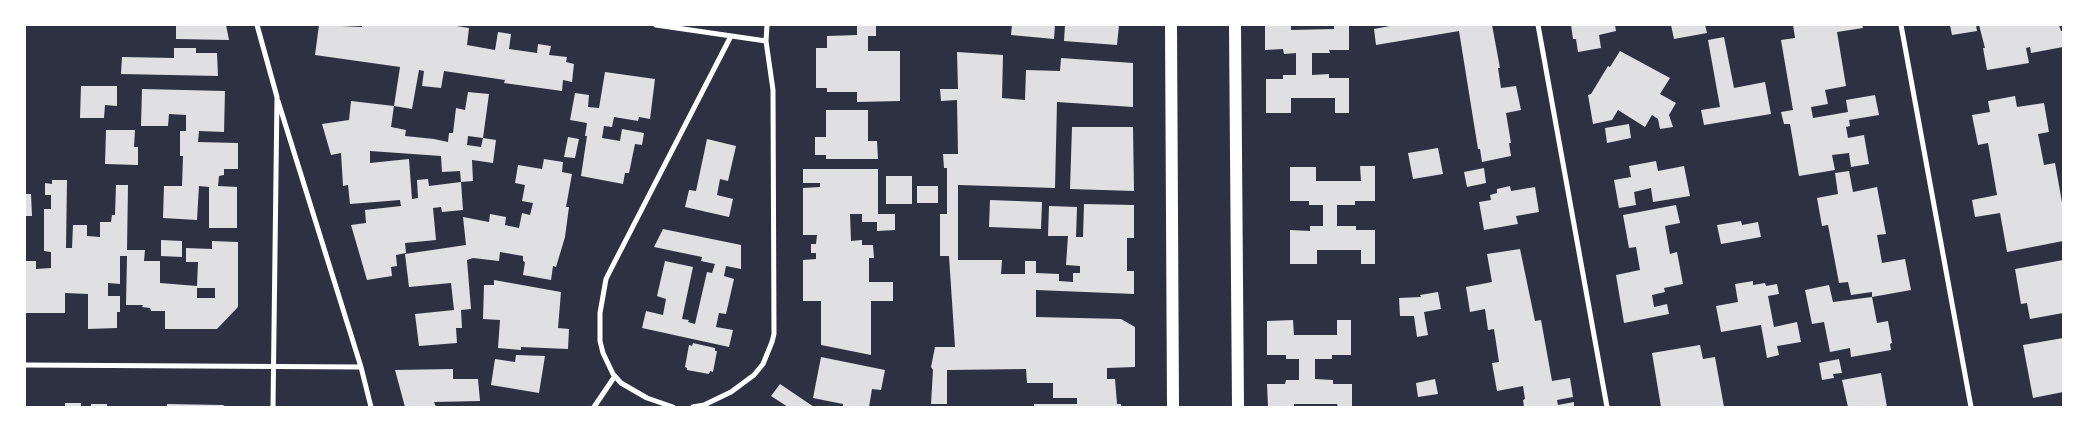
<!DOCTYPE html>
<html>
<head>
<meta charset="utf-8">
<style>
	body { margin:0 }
	#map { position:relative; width:2088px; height:432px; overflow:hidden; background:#2d3142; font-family:"Roboto Condensed",sans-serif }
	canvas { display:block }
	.frame { position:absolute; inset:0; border:26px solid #fff; pointer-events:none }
</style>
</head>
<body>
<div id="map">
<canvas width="2088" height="432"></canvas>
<div class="frame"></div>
</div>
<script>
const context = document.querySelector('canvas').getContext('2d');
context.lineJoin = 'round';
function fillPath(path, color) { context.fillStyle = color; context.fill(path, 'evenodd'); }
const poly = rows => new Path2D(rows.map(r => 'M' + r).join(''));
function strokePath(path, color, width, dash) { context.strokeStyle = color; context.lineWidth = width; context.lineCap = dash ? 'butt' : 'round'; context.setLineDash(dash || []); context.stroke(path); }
fillPath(poly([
	[176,25,226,25,229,40,176,39],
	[319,25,362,27,362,25,450,25,469,28,467,45,495,50,498,32,511,34,509,49,537,53,538,44,551,46,549,55,567,57,566,62,574,64,572,82,563,80,562,91,504,83,505,80,444,71,441,88,422,86,424,71,419,70,412,109,394,106,400,67,315,55],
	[857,25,876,25,876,36,868,36,868,51,900,51,900,101,857,102,857,92,827,92,827,88,816,88,816,48,827,48,827,36,857,35],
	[1012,25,1055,25,1054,39,1011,35],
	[1065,25,1119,25,1117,45,1064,41],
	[1265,25,1291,25,1291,30,1334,29,1334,25,1349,25,1349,50,1329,50,1330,53,1312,53,1312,75,1329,74,1329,78,1349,78,1349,113,1335,113,1335,98,1291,98,1291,113,1266,113,1266,79,1283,79,1283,75,1296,75,1296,53,1284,54,1283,49,1265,50],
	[1395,25,1492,25,1500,68,1498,68,1501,88,1516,86,1521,110,1506,113,1511,143,1509,143,1511,156,1482,162,1480,149,1478,149,1459,31,1376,45,1374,29],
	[1571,25,1615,25,1616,31,1599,35,1601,48,1578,52,1576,39,1573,39],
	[1671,25,1705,25,1707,33,1674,39],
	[1793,25,1862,25,1863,28,1837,32,1846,86,1825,90,1828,104,1811,107,1813,118,1848,112,1846,100,1875,95,1879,115,1849,120,1850,126,1846,127,1848,138,1864,135,1869,164,1851,167,1849,153,1832,155,1835,170,1799,176,1790,124,1784,124,1781,112,1793,110,1781,40,1795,38],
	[1950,25,1976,25,1977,31,1952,35],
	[1979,25,2059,25,2061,31,2063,31,2063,47,2031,53,2030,47,2026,48,2029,63,1987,70,1983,48,1985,48],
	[1724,37,1734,88,1765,82,1771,114,1704,125,1701,110,1720,107,1708,40],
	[174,48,196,48,196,53,217,53,218,76,121,74,122,57,174,58],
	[1620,51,1670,78,1660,94,1676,103,1669,115,1673,127,1660,129,1658,119,1652,115,1645,127,1618,110,1612,120,1593,124,1588,95,1591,94,1608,66,1610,67],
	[957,52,1003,55,1002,98,1025,100,1026,70,1060,71,1061,58,1133,63,1133,107,1057,102,1055,188,958,185,958,260,1002,260,1001,274,1025,274,1025,261,1036,261,1036,273,1059,274,1059,281,1073,282,1073,273,1080,273,1080,266,1066,265,1068,236,1048,236,1049,206,1077,207,1076,237,1083,237,1084,204,1134,205,1134,238,1127,238,1127,271,1134,271,1134,294,1036,290,1036,317,1121,319,1135,327,1135,367,1107,368,1107,379,1115,379,1117,404,1121,404,1121,407,1034,407,1034,404,1077,404,1077,398,1053,398,1053,383,1027,383,1026,369,947,370,947,404,931,404,933,370,931,367,935,347,955,347,949,256,940,256,940,214,947,214,947,168,944,168,943,154,958,154,957,100,941,101,940,89,958,89],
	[605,72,655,79,650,119,639,117,638,121,614,117,612,127,604,126,602,138,620,141,622,129,644,133,642,145,635,144,629,173,625,173,623,184,581,176,587,136,585,136,587,123,570,120,575,93,589,95,588,107,599,108],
	[81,86,117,86,117,106,105,105,104,118,80,118],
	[142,89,225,91,224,132,199,131,198,142,238,143,238,169,224,169,224,175,219,176,218,186,237,187,237,228,209,228,209,187,199,186,197,220,163,218,164,186,182,186,183,156,180,156,180,131,186,131,186,115,169,114,168,126,141,126],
	[468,92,489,94,483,138,468,136,467,145,481,147,483,138,496,140,493,163,472,160,473,181,461,182,460,171,442,172,441,156,370,151,370,163,409,159,412,199,418,198,417,180,428,179,429,186,461,182,463,210,442,212,441,207,433,208,436,240,405,243,406,253,396,255,397,266,391,267,392,276,367,280,351,225,366,223,365,210,401,206,400,200,350,204,348,185,343,186,341,153,331,155,322,124,349,120,351,101,394,106,391,127,406,130,405,136,434,139,448,142,449,133,453,133,456,108,465,110],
	[2015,96,2017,107,2044,103,2049,132,2038,134,2044,165,2055,163,2063,208,2063,241,2007,252,2000,213,1975,217,1972,200,1997,195,1988,143,1978,145,1972,115,1990,112,1988,101],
	[826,110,868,110,868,141,877,141,878,159,826,159,826,155,815,155,815,137,826,137],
	[1629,124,1631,138,1607,143,1605,128],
	[1072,127,1133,127,1134,191,1070,189],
	[106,130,135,130,134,147,138,147,138,165,105,164],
	[568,137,579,139,575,158,564,157],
	[707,139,736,146,728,181,720,179,717,195,733,199,729,217,685,207,689,190,696,191],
	[1438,148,1443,174,1413,179,1408,153],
	[544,159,563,162,562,172,572,174,566,207,569,207,565,237,556,267,553,266,551,280,523,275,525,262,523,261,523,256,500,252,499,261,473,258,467,260,471,309,461,310,462,328,456,328,457,343,419,346,415,314,454,310,451,283,409,287,405,254,466,245,463,217,489,222,490,214,506,217,505,225,519,228,522,213,530,215,533,203,522,201,525,185,515,183,518,165,542,169],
	[1656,161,1658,171,1684,166,1690,196,1653,202,1651,188,1634,192,1636,205,1619,208,1614,180,1631,177,1629,166],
	[1360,166,1375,166,1375,201,1355,201,1355,205,1337,205,1337,226,1356,226,1356,230,1375,230,1375,264,1361,264,1361,250,1317,250,1317,264,1290,264,1290,230,1310,231,1310,226,1323,226,1323,205,1309,205,1309,201,1290,201,1290,167,1316,167,1316,181,1361,181],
	[1484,168,1486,183,1467,187,1464,172],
	[803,169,878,169,878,214,895,214,895,230,877,231,877,222,862,222,862,214,850,214,851,241,862,240,862,245,873,245,874,258,869,258,869,282,893,282,893,301,871,301,871,355,821,345,821,301,803,301,803,260,816,259,816,253,811,253,811,244,816,244,817,235,803,235,803,188,820,187,820,183,803,183],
	[1849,171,1853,192,1877,187,1886,234,1877,235,1882,263,1905,259,1911,290,1872,297,1872,292,1851,295,1848,282,1839,283,1828,225,1822,226,1817,198,1838,194,1835,173],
	[886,176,912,176,912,204,886,204],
	[52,180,67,180,66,248,72,248,73,225,87,225,87,236,100,237,100,222,111,222,112,215,115,215,116,185,128,185,127,250,145,250,144,261,160,261,160,283,197,286,198,262,186,262,186,248,212,249,212,241,238,242,238,307,217,329,165,329,165,311,151,311,150,308,142,307,143,305,126,305,127,256,120,256,120,284,108,283,108,296,120,296,120,312,117,312,117,328,88,329,88,294,65,293,65,313,25,313,25,261,36,261,36,269,51,268,51,252,44,251,44,209,51,209,51,195,45,195,45,183,52,184],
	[197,288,215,288,215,298,197,298],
	[917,186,938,186,938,203,917,203],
	[1510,186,1511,191,1535,187,1539,212,1516,216,1518,224,1484,230,1479,202,1491,200,1490,195,1497,193,1497,189],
	[25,194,31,194,32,216,25,216],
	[990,200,1042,202,1041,229,989,227],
	[1676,205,1680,223,1665,226,1670,254,1677,252,1683,284,1664,288,1665,292,1652,295,1654,307,1667,304,1669,314,1624,323,1616,275,1640,270,1636,247,1629,248,1623,215],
	[1741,221,1742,225,1758,222,1761,237,1721,244,1717,225],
	[663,229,741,245,741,269,726,266,724,276,734,279,726,314,719,313,716,327,733,330,729,347,642,328,646,311,663,315,666,299,657,296,665,261,693,267,682,319,689,320,688,322,695,324,707,272,712,273,715,264,701,261,702,257,654,247],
	[161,240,182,241,182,257,161,256],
	[1520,249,1535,321,1541,320,1552,381,1570,378,1573,397,1557,400,1558,405,1574,402,1574,407,1524,407,1523,400,1525,399,1523,386,1497,391,1492,363,1499,362,1494,329,1488,330,1485,309,1470,312,1466,287,1492,282,1487,254],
	[2063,260,2063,313,2030,319,2027,303,2021,304,2015,269],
	[494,280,561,292,558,328,569,329,568,349,521,347,521,350,498,348,500,320,483,319,484,285,494,285],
	[1753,281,1753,285,1765,283,1766,286,1777,284,1779,294,1768,296,1774,327,1797,322,1801,342,1777,346,1779,355,1767,358,1761,325,1721,332,1716,306,1738,302,1735,284],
	[1829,285,1833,302,1872,297,1877,323,1888,321,1892,343,1890,344,1891,350,1851,357,1850,348,1830,352,1824,322,1812,324,1805,290],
	[1438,292,1441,309,1424,312,1428,335,1417,337,1414,316,1400,316,1399,298,1421,297,1420,295],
	[1293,320,1294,335,1337,335,1337,320,1351,320,1351,355,1332,355,1332,359,1315,359,1315,379,1333,380,1333,384,1352,384,1352,407,1338,407,1337,404,1294,404,1294,407,1268,407,1267,384,1285,384,1286,380,1299,380,1299,359,1286,359,1286,355,1267,355,1267,321],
	[2063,338,2063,392,2033,398,2023,345],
	[693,343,715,348,715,351,717,351,713,372,710,371,709,374,687,370,687,368,685,367,689,345,692,346],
	[1700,345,1703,359,1715,357,1724,407,1661,407,1652,353],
	[516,355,545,356,539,393,491,385,495,359,515,362],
	[821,357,885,370,881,390,872,389,869,407,843,407,843,404,813,398],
	[1839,359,1842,373,1833,374,1834,378,1822,380,1819,363],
	[453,369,453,379,478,379,480,401,434,402,436,407,405,407,395,370],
	[1881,373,1887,407,1848,407,1842,380],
	[1435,379,1438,394,1418,397,1416,383],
	[780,384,814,407,788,407,771,396],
	[65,403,81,403,81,407,65,407],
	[91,404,107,404,107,407,91,407],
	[167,404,223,405,226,407,167,407]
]), '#e0e0e3');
strokePath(poly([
	[257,25,277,97,273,407],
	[656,25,766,41],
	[1538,25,1607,407],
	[1901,25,1971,407],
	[278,101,361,367,371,407],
	[25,365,361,367],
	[594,407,615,376],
	[673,407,647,398,621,383,613,374,603,353,600,341,600,313,606,279,611,269,731,36],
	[693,407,704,405,731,392,754,375,763,364,772,342,774,334,773,90,766,41,767,25]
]), '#fff', 5);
strokePath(poly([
	[1171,25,1173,407],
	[1235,25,1238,407]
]), '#fff', 12);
</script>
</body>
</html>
